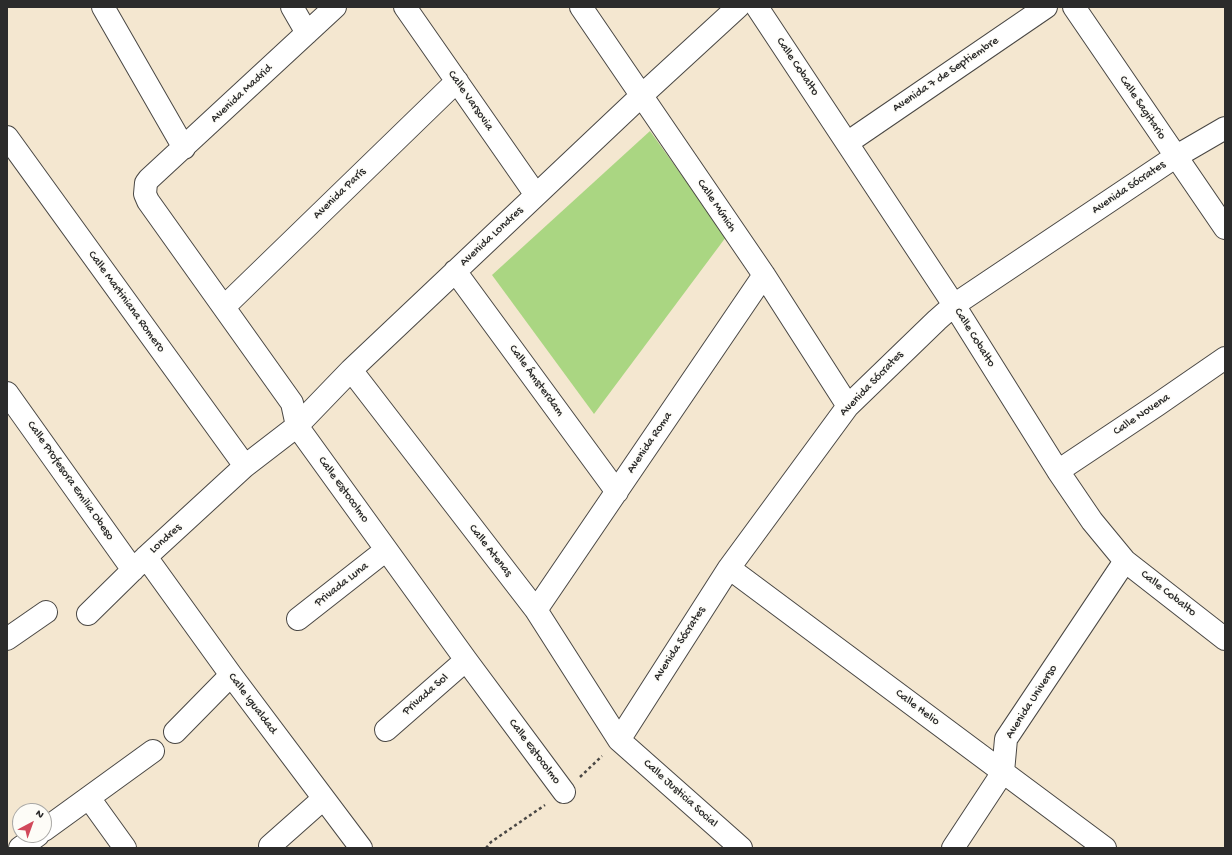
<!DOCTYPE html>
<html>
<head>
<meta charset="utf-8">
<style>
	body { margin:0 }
	#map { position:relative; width:1232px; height:855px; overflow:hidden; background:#f4e7d0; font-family:"Gochi Hand",sans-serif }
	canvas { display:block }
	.frame { position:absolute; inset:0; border:8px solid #2b2b2b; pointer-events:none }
	.north { position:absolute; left:12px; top:803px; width:40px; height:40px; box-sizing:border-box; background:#fdfcf7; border:1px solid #a9a8a5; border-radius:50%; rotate:41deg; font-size:11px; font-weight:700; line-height:16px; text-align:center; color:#2b2b2b }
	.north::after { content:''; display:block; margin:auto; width:14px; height:18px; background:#d1495b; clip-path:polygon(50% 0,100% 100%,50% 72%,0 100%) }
</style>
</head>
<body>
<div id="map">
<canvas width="1232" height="855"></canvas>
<div class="frame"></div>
<div class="north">N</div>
</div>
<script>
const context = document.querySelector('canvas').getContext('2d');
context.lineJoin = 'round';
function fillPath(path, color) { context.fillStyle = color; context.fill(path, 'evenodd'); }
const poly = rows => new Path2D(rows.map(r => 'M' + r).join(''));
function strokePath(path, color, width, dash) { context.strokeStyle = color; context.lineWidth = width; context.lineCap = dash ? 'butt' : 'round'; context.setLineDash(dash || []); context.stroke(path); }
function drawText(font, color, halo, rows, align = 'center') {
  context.font = font + ' "Gochi Hand",sans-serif'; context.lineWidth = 3; context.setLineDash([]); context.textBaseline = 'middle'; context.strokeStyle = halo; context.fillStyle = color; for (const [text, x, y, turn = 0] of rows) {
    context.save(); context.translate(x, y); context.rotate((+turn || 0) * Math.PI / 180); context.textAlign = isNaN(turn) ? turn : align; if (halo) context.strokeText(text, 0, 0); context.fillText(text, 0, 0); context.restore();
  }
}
fillPath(poly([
	[650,131,726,237,594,414,492,275]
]), '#aad682');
const minor = poly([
	[103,7,184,148],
	[292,7,307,33],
	[335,7,149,179,146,183,145,194,148,201,292,403,297,426,466,660,564,792],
	[405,7,536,195],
	[581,7,764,275,848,406],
	[757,7,954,305,1058,471,1092,521,1125,561,1225,639],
	[1074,7,1225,228],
	[7,137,245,466],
	[847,143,1046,7],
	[455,271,617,492],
	[224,307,457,81],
	[351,370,536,610,619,740,741,848],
	[7,393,133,570],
	[1058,471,1157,405,1225,358],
	[146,557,231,675,361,848],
	[729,568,1105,848],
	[536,610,764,275],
	[88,614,146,557,245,466,297,426,351,370,641,96,738,7],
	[298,619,386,550],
	[7,639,46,612],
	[386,730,466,660],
	[175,732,231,675],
	[619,740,729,568,848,406,937,320,954,305,1175,157,1225,128],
	[89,798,125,848],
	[44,830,153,751],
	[270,846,323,799],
	[20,848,38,835],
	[953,848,1003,772,1006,739,1125,561]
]);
strokePath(minor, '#494744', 24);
strokePath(poly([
	[580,777,602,756],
	[486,848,491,842,545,805]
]), '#494744', 2.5, [3, 3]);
strokePath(minor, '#fff', 22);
drawText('12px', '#2b2b2b', '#fdfcf7', [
	["Calle Cobalto",797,67,56],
	["Avenida 7 de Septiembre",946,75,-34],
	["Avenida Madrid",242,94,-43],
	["Calle Varsovia",470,101,55],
	["Calle Sagitario",1142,108,56],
	["Avenida Sócrates",1129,188,-34],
	["Avenida París",340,194,-44],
	["Calle Múnich",716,206,56],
	["Avenida Londres",492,237,-43],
	["Calle Martiniana Romero",126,302,54],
	["Calle Cobalto",974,338,58],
	["Calle Ámsterdam",536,381,54],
	["Avenida Sócrates",872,384,-46],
	["Calle Novena",1142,415,-34],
	["Avenida Roma",650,443,-56],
	["Calle Profesora Emilia Obeso",70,481,55],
	["Calle Estocolmo",343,490,54],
	["Londres",166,539,-42],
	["Calle Atenas",490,551,52],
	["Privada Luna",342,585,-38],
	["Calle Cobalto",1168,594,38],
	["Avenida Sócrates",680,644,-57],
	["Privada Sol",426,695,-41],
	["Avenida Universo",1032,702,-57],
	["Calle Igualdad",252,704,53],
	["Calle Helio",917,708,37],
	["Calle Estocolmo",534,752,53],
	["Calle Justicia Social",680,794,42]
]);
</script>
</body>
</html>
